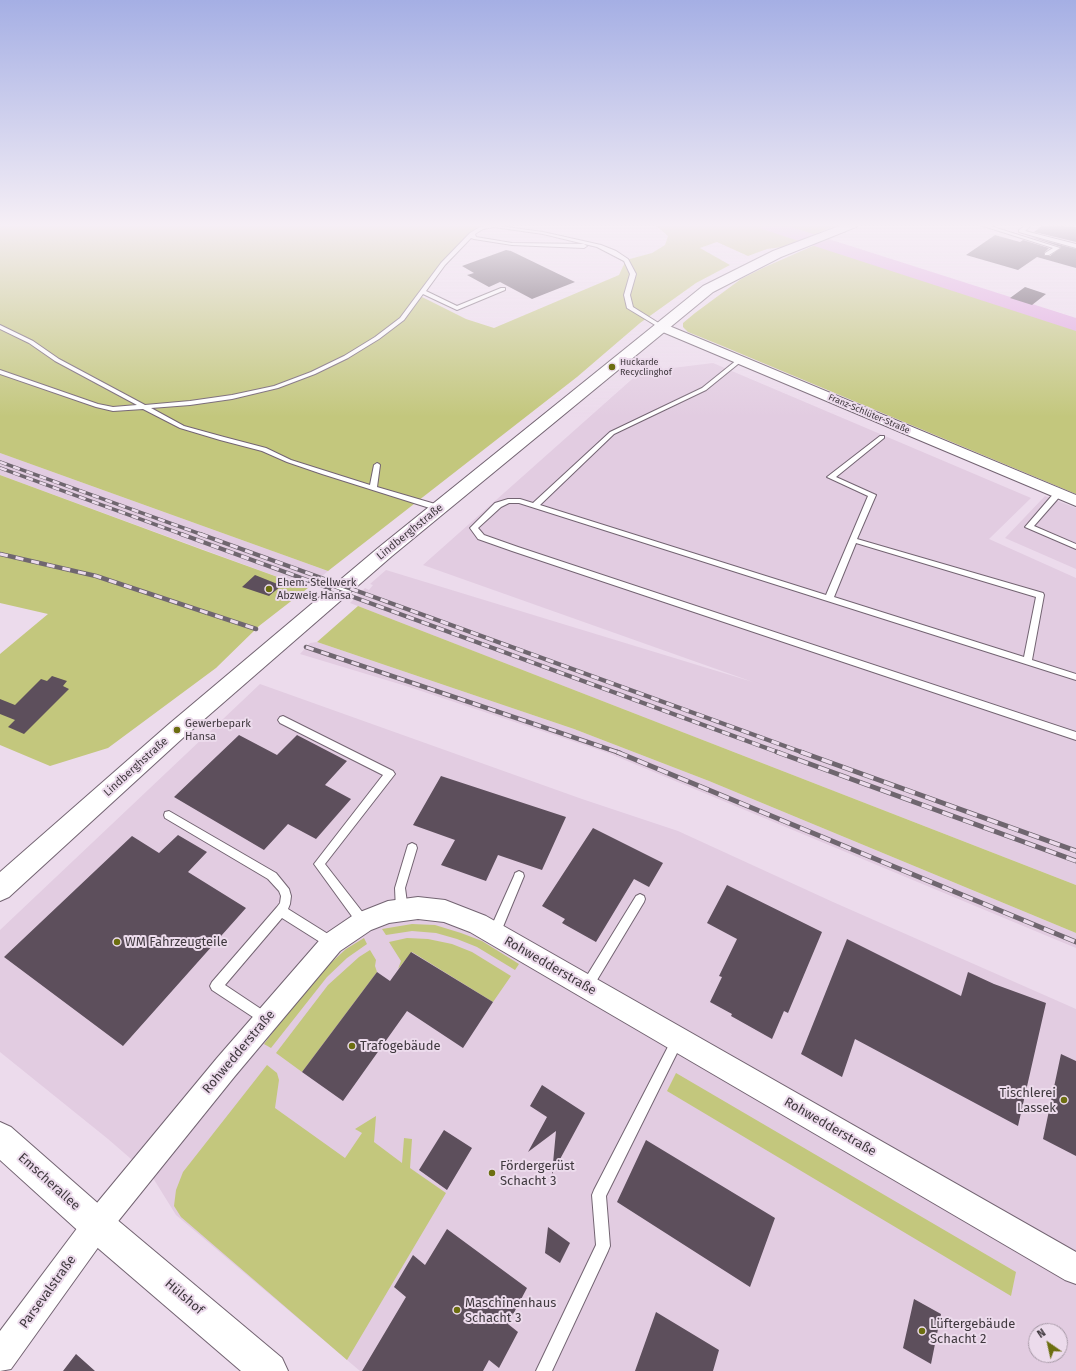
<!DOCTYPE html>
<html>
<head>
<meta charset="utf-8">
<style>
	body { margin:0 }
	#map { position:relative; width:1076px; height:1371px; overflow:hidden; background:#ecdbec; font-family:"Fira Sans",sans-serif }
	canvas { display:block }
	.north { position:absolute; left:1028px; top:1323px; width:40px; height:40px; box-sizing:border-box; background:#ecdbec; border:1px solid #a79aa7; border-radius:50%; rotate:326deg; font-size:11px; font-weight:700; line-height:16px; text-align:center; color:#40393f }
	.north::after { content:''; display:block; margin:auto; width:14px; height:18px; background:#6c6e10; clip-path:polygon(50% 0,100% 100%,50% 72%,0 100%) }
</style>
</head>
<body>
<div id="map">
<canvas width="1076" height="1371"></canvas>
<div class="north">N</div>
</div>
<script>
const context = document.querySelector('canvas').getContext('2d');
context.lineJoin = 'round';
function fillPath(path, color) { context.fillStyle = color; context.fill(path, 'evenodd'); }
const poly = rows => new Path2D(rows.map(r => 'M' + r).join(''));
function strokePath(path, color, width, dash) { context.strokeStyle = color; context.lineWidth = width; context.lineCap = dash ? 'butt' : 'round'; context.setLineDash(dash || []); context.stroke(path); }
function drawText(font, color, halo, rows, align = 'center') {
  context.font = font + ' "Fira Sans",sans-serif'; context.lineWidth = 4; context.setLineDash([]); context.textBaseline = 'middle'; context.strokeStyle = halo; context.fillStyle = color; for (const [text, x, y, turn = 0] of rows) {
    context.save(); context.translate(x, y); context.rotate((+turn || 0) * Math.PI / 180); context.textAlign = isNaN(turn) ? turn : align; if (halo) context.strokeText(text, 0, 0); context.fillText(text, 0, 0); context.restore();
  }
}
fillPath(poly([
	[713,363,1031,498,989,539,1076,578,1076,885,350,603,365,588,369,590,373,585,370,584,386,570,753,682,423,565,640,372],
	[0,453,328,571,308,588,0,475],
	[1045,496,1076,508,1076,569,1005,538],
	[317,642,574,729,709,781,1076,933,1076,948,608,753,406,686,300,654,310,643],
	[260,684,582,799,678,831,833,902,1076,1009,1076,1371,360,1371,176,1215,153,1178,108,1139,0,1052,0,930],
	[1036,1331,1060,1331,1060,1355,1036,1355]
]), '#e2cce1');
fillPath(poly([
	[0,225,486,225,472,234,452,256,420,296,466,319,494,328,619,275,626,260,652,253,665,245,668,236,655,225,837,225,783,247,767,249,748,256,717,242,700,248,730,265,696,283,640,323,577,377,328,571,0,453],
	[815,245,1076,330,1076,494,720,345,688,332,683,327,683,323,695,313,741,279,765,267],
	[0,475,203,550,308,588,259,626,216,668,108,748,50,766,0,745,0,654,48,614,0,603],
	[358,606,1076,885,1076,933,709,781,574,729,317,642],
	[412,924,435,925,461,933,482,941,519,964,515,970,477,947,457,939,436,933,412,931,386,935,382,929],
	[364,938,367,944,347,958,327,977,271,1048,264,1044,302,993,323,970,346,949],
	[407,938,428,939,452,944,472,952,511,976,493,1002,412,952,398,969,401,961,389,942],
	[370,950,376,960,375,966,377,972,302,1072,276,1053,328,985,359,957],
	[267,1065,277,1073,279,1080,275,1108,345,1158,362,1133,355,1129,376,1116,374,1142,402,1163,404,1138,412,1139,410,1168,446,1193,347,1360,181,1217,174,1206,176,1190,183,1172],
	[676,1073,1016,1272,1011,1296,667,1091]
]), '#c3c77d');
fillPath(poly([
	[759,225,785,225,1076,318,1076,331,762,229,759,225]
]), '#e0a7df');
fillPath(poly([
	[1043,225,1076,227,1076,242,1034,232],
	[995,235,1020,242,1023,240,1049,248,1044,253,1045,256,1050,256,1061,247,1028,236,1076,249,1076,268,1037,257,1018,270,966,255],
	[506,250,511,251,575,282,532,299,500,282,489,287,467,275,474,273,462,266],
	[1025,287,1046,294,1032,305,1010,298],
	[255,575,280,585,281,586,269,596,242,587],
	[52,676,67,681,63,686,69,689,24,734,8,727,15,720,0,714,0,699,15,705,41,679,47,681],
	[239,735,277,755,297,735,347,761,325,785,351,799,316,839,288,824,264,850,174,797],
	[441,776,566,817,542,870,498,855,486,881,441,865,455,840,413,825],
	[593,828,663,863,649,887,634,879,596,942,562,923,565,919,542,906],
	[178,835,207,852,188,872,246,908,123,1046,4,957,132,836,159,853],
	[727,885,822,932,788,1013,784,1011,772,1039,731,1016,732,1014,710,1002,722,977,719,976,737,939,707,923],
	[847,939,961,996,968,972,994,984,1046,1003,1018,1126,855,1039,842,1077,801,1054],
	[411,952,493,1002,463,1048,407,1011,343,1101,302,1072,377,972,390,981],
	[1061,1054,1076,1061,1076,1156,1043,1139],
	[542,1085,585,1113,552,1174,556,1131,528,1152,547,1117,530,1106],
	[444,1130,472,1148,447,1190,419,1170],
	[646,1140,775,1218,750,1287,617,1202],
	[548,1227,570,1243,560,1263,545,1253],
	[447,1229,527,1288,508,1324,518,1332,499,1368,489,1360,483,1371,362,1371,406,1297,394,1287,413,1255,425,1265],
	[914,1299,941,1314,931,1364,903,1348],
	[656,1312,719,1350,713,1371,635,1371],
	[76,1354,95,1371,63,1371]
]), '#5d4f5c');
const service = poly([
	[492,225,543,232,601,245,616,251,628,259,636,274,630,295,633,307,665,327,660,328,627,308,624,295,630,274,624,261,597,247,543,234,494,227,483,229,475,234,476,237,512,243,584,244,587,246,584,248,512,245,474,239,471,238,445,265,426,291,457,306,501,288,505,288,505,290,457,310,423,294,404,320,379,339,348,358,315,374,278,388,232,399,190,405,151,408,184,426,224,437,266,448,291,460,370,485,374,465,377,463,379,464,380,465,377,487,442,506,442,510,436,510,322,474,287,462,262,451,220,440,180,428,143,409,113,411,96,407,0,374,0,370,98,404,113,407,137,405,55,361,29,343,0,329,0,325,33,341,59,359,145,405,190,401,232,395,274,386,311,372,344,356,375,337,400,318,441,263,470,233,480,227,492,225],
	[980,225,987,225,1060,248,1049,255,1045,255,1045,253,1053,248,980,225],
	[1026,225,1031,225,1025,231,1076,244,1076,248,1019,232,1019,230,1026,225],
	[738,359,743,360,706,390,614,434,540,505,826,595,868,496,827,477,880,436,884,436,884,438,836,477,876,495,857,539,1043,593,1044,595,1032,660,1076,674,1076,680,519,503,509,503,501,507,478,528,484,535,518,547,1076,732,1076,740,512,551,478,539,470,528,495,503,508,499,520,499,533,503,610,432,702,388,738,359],
	[856,543,1036,597,1024,657,834,597,856,543],
	[1055,492,1061,492,1062,494,1034,526,1076,544,1076,549,1025,527,1055,492],
	[283,716,393,771,395,774,325,864,367,918,369,922,367,926,363,927,359,926,314,864,383,775,280,723,278,720,280,717,283,716],
	[169,811,276,873,289,889,291,896,290,904,288,909,336,939,338,943,336,947,332,948,328,947,282,918,225,985,270,1015,272,1019,270,1023,266,1025,262,1023,212,990,210,986,212,982,277,907,280,903,281,896,279,891,268,879,165,818,164,815,165,812,169,811],
	[412,843,416,845,417,848,405,888,408,910,406,914,402,915,398,914,396,910,395,888,407,848,408,845,412,843],
	[519,871,523,873,524,876,500,934,498,938,494,939,490,938,488,934,514,876,515,873,519,871],
	[640,894,644,896,645,899,644,902,591,990,587,992,583,990,581,986,583,982,636,896,640,894],
	[677,1035,681,1037,683,1041,681,1045,606,1196,610,1246,608,1251,552,1371,536,1371,596,1245,592,1195,594,1190,673,1037,677,1035]
]);
const minor = poly([
	[662,323,1076,495,1076,506,658,330,656,327,662,323],
	[418,897,445,900,486,916,1076,1252,1076,1284,1065,1280,470,932,444,922,418,919,389,923,371,930,340,951,235,1076,107,1235,11,1369,0,1371,0,1331,87,1215,217,1058,324,935,355,914,388,901,418,897]
]);
const secondary = poly([
	[842,225,858,225,856,227,781,257,713,292,392,556,185,736,9,897,0,901,0,872,169,724,378,548,703,286,773,251,842,225]
]);
const primary = poly([
	[0,1122,11,1127,109,1213,282,1358,288,1371,241,1371,85,1237,0,1160,0,1122]
]);
strokePath(service, '#736472', 2);
strokePath(minor, '#736472', 2);
strokePath(secondary, '#736472', 2);
strokePath(primary, '#736472', 2);
fillPath(service, '#fff');
fillPath(minor, '#fff');
fillPath(secondary, '#fff');
fillPath(primary, '#fff');
const railFar2 = poly([
	[0,462,203,535],
	[0,468,184,535]
]);
const railFar1 = poly([
	[181,534,780,753],
	[200,534,804,753],
	[0,554,96,576,256,629],
	[306,647,620,753]
]);
const rail = poly([
	[617,752,1076,942],
	[777,752,1076,861],
	[801,752,1076,851]
]);
strokePath(railFar2, '#6f666f', 3.5);
strokePath(railFar1, '#6f666f', 4.5);
strokePath(rail, '#6f666f', 5);
strokePath(railFar2, '#ecdbec', 2.5, [7]);
strokePath(railFar1, '#ecdbec', 3, [8]);
strokePath(rail, '#ecdbec', 3.5, [11]);
const sky = context.createLinearGradient(0, 0, 0, 417);
sky.addColorStop(0, '#a5afe4');
sky.addColorStop(0.54, '#f6eff6');
sky.addColorStop(1, '#f6eff600');
context.fillStyle = sky;
context.fillRect(0, 0, 1076, 417);
for (const [x, y, r, color] of [
	[612,367,4,"#6c6e10"],
	[269,589,4,"#6c6e10"],
	[177,730,4,"#6c6e10"],
	[117,942,4,"#6c6e10"],
	[352,1046,4,"#6c6e10"],
	[1064,1100,4,"#6c6e10"],
	[492,1173,4,"#6c6e10"],
	[457,1310,4,"#6c6e10"],
	[922,1331,4,"#6c6e10"]
]) { const dot = new Path2D(); dot.arc(x, y, r, 0, 2 * Math.PI); context.fillStyle = color; context.fill(dot); strokePath(dot, '#ecdbec', 1.5); }
drawText('9px', '#40393f', '#ecdbec', [
	["Huckarde",620,362],
	["Recyclinghof",620,372]
], 'left');
drawText('9px', '#40393f', '#ecdbec', [
	["Franz-Schlüter-Straße",869,414,23]
]);
drawText('11px', '#40393f', '#ecdbec', [
	["Lindberghstraße",410,532,-39],
	["Lindberghstraße",136,767,-42]
]);
drawText('11px', '#40393f', '#ecdbec', [
	["Ehem. Stellwerk",277,583],
	["Abzweig Hansa",277,596],
	["Gewerbepark",185,724],
	["Hansa",185,737]
], 'left');
drawText('13px', '#40393f', '#ecdbec', [
	["WM Fahrzeugteile",125,942],
	["Trafogebäude",360,1046],
	["Tischlerei",1056,1093,"right"],
	["Lassek",1056,1108,"right"],
	["Fördergerüst",500,1166],
	["Schacht 3",500,1181],
	["Maschinenhaus",465,1303],
	["Schacht 3",465,1318],
	["Lüftergebäude",930,1324],
	["Schacht 2",930,1339]
], 'left');
drawText('13px', '#40393f', '#ecdbec', [
	["Rohwedderstraße",550,966,30],
	["Rohwedderstraße",239,1052,-50],
	["Rohwedderstraße",830,1127,30],
	["Emscherallee",49,1182,42],
	["Parsevalstraße",48,1292,-54],
	["Hülshof",184,1297,41]
]);
</script>
</body>
</html>
